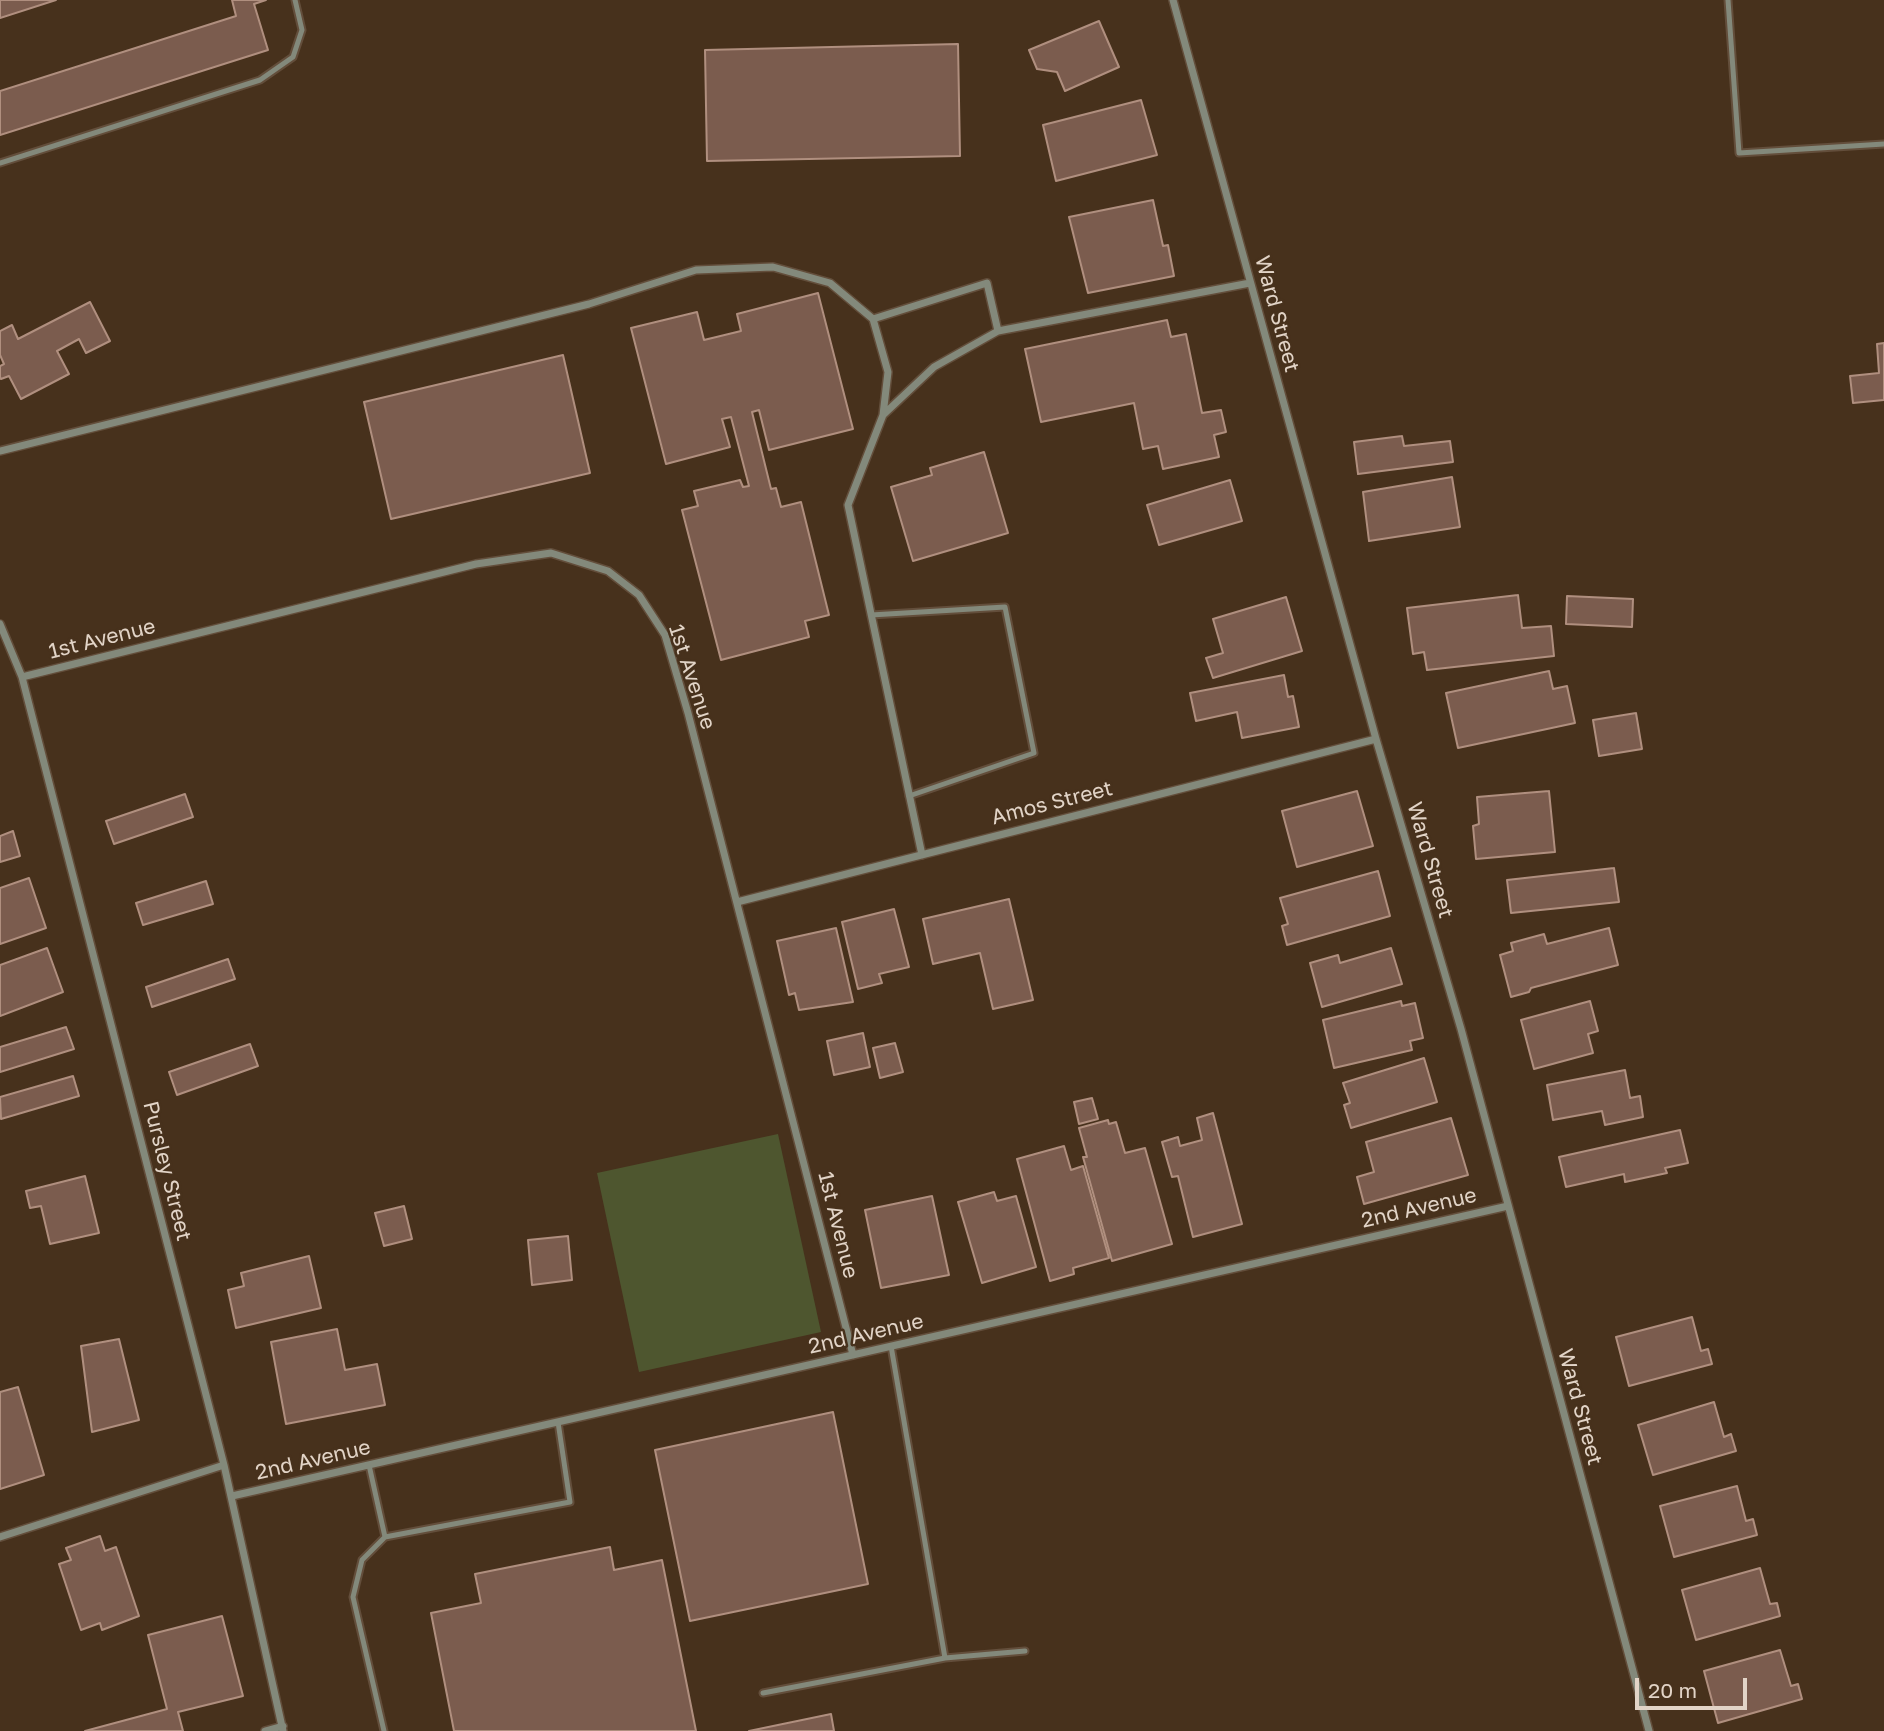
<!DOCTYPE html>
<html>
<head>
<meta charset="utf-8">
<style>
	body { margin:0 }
	#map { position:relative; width:1884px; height:1731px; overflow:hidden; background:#47311c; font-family:"Golos Text",sans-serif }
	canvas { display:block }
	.scale { position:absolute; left:1635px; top:1678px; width:112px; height:32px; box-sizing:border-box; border:4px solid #e2d4c7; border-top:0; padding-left:9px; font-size:21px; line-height:24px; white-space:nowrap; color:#e2d4c7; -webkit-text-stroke:5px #47311c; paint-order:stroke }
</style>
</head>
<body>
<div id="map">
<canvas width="1884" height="1731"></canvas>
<div class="scale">20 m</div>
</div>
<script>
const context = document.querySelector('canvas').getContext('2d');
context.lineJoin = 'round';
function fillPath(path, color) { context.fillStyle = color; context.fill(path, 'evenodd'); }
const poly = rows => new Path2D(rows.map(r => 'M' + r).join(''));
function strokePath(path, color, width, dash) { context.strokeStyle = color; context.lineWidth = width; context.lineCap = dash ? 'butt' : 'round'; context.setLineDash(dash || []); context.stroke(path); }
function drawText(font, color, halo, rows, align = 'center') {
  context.font = font + ' "Golos Text",sans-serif'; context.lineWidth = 5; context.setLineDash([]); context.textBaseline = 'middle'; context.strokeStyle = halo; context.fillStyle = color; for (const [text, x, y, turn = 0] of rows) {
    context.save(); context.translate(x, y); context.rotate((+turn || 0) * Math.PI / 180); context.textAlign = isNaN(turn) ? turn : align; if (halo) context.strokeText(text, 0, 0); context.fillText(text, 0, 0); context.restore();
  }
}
fillPath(poly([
	[778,1134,821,1332,639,1372,597,1173]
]), '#4e562f');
const building = poly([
	[0,0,56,0,0,18,0,0],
	[232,0,266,0,254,4,268,50,0,135,0,91,236,16,232,0],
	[1099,21,1119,67,1065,91,1057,72,1037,69,1029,50,1099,21],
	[958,44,960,156,707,161,705,50,958,44],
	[1141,100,1157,155,1056,181,1043,125,1141,100],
	[1153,200,1163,246,1168,245,1174,276,1088,293,1069,217,1153,200],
	[818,293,853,429,769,450,759,410,752,412,771,489,776,488,781,507,801,502,829,615,805,621,809,637,721,660,682,510,698,506,694,491,740,480,743,487,749,486,731,417,722,419,730,447,666,464,631,328,697,312,704,340,741,331,737,314,818,293],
	[90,302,110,341,86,353,79,339,57,351,69,374,21,399,9,376,1,379,0,377,0,366,4,364,0,355,0,331,12,325,18,339,90,302],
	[1167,320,1171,337,1186,334,1202,413,1221,410,1226,432,1214,435,1219,457,1163,469,1158,446,1143,449,1134,403,1041,422,1025,349,1167,320],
	[1884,343,1884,400,1853,403,1850,376,1879,373,1877,344,1884,343],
	[563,355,590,473,391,519,364,402,563,355],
	[1402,436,1404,446,1450,441,1453,462,1358,474,1354,442,1402,436],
	[984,452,1008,533,913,561,891,487,932,475,930,468,984,452],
	[1452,477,1460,527,1369,541,1363,492,1452,477],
	[1230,480,1242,521,1159,545,1147,505,1230,480],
	[1518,595,1522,628,1551,626,1554,656,1427,670,1424,652,1413,654,1407,608,1518,595],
	[1567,596,1633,599,1632,627,1566,624,1567,596],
	[1286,597,1302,651,1213,678,1206,658,1223,653,1213,619,1286,597],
	[1549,671,1553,689,1567,686,1575,723,1458,748,1446,693,1549,671],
	[1284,675,1288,697,1293,696,1299,727,1242,738,1237,712,1196,721,1190,693,1284,675],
	[1636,713,1642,749,1599,756,1593,720,1636,713],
	[1357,791,1373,846,1297,867,1282,811,1357,791],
	[1549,791,1555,852,1476,859,1473,826,1479,824,1477,797,1549,791],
	[185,794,193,817,114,844,106,821,185,794],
	[13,831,20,856,0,862,0,836,13,831],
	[1614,868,1619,902,1511,913,1507,880,1614,868],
	[1378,871,1390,916,1287,945,1282,926,1288,924,1280,898,1378,871],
	[29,878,46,928,0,944,0,888,29,878],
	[206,881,213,904,143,925,136,903,206,881],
	[1009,899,1033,1000,993,1009,980,953,933,964,923,919,1009,899],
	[894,909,909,967,879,974,882,983,858,989,842,922,894,909],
	[836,928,853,1002,799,1010,795,993,789,995,777,941,836,928],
	[1609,928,1618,965,1531,988,1529,992,1511,997,1500,955,1513,951,1511,943,1544,934,1547,944,1609,928],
	[47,948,63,992,0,1016,0,965,47,948],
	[1391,948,1402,984,1322,1007,1310,963,1338,955,1340,963,1391,948],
	[228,959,235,979,152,1007,146,987,228,959],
	[1401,1001,1402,1006,1415,1003,1423,1038,1410,1041,1412,1050,1334,1068,1323,1020,1401,1001],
	[1590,1001,1598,1031,1588,1034,1593,1053,1534,1069,1521,1020,1590,1001],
	[66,1027,74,1049,0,1072,0,1047,66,1027],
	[863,1033,870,1067,834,1075,827,1041,863,1033],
	[895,1043,903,1072,880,1078,873,1048,895,1043],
	[250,1044,258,1066,177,1095,169,1072,250,1044],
	[1424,1058,1437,1102,1351,1128,1344,1105,1350,1103,1343,1083,1424,1058],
	[1625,1070,1630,1098,1640,1096,1643,1117,1605,1125,1602,1111,1553,1120,1547,1085,1625,1070],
	[73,1076,79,1096,1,1119,0,1097,73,1076],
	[1092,1098,1098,1119,1079,1124,1074,1102,1092,1098],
	[1213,1113,1242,1224,1193,1237,1178,1176,1172,1177,1162,1142,1178,1137,1180,1146,1202,1140,1197,1118,1213,1113],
	[1451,1118,1468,1175,1364,1204,1357,1177,1374,1172,1366,1142,1451,1118],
	[1108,1120,1109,1124,1116,1122,1125,1153,1145,1148,1172,1244,1112,1261,1083,1157,1087,1157,1079,1128,1108,1120],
	[1680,1130,1688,1163,1665,1168,1667,1173,1625,1182,1624,1174,1566,1187,1559,1157,1680,1130],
	[1064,1146,1071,1170,1083,1166,1109,1258,1073,1268,1074,1274,1050,1281,1017,1159,1064,1146],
	[85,1176,99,1233,50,1244,41,1206,30,1208,26,1191,85,1176],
	[994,1192,997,1201,1016,1196,1036,1267,982,1283,958,1202,994,1192],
	[932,1196,949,1275,881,1288,865,1210,932,1196],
	[404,1206,412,1239,384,1246,375,1213,404,1206],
	[568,1236,572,1280,532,1285,528,1240,568,1236],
	[309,1256,321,1308,236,1328,228,1290,244,1286,241,1273,309,1256],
	[1692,1317,1701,1351,1708,1349,1712,1364,1629,1386,1616,1337,1692,1317],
	[337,1329,345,1370,377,1364,385,1405,286,1424,271,1342,337,1329],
	[119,1339,139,1420,92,1432,81,1346,119,1339],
	[18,1387,44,1475,0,1489,0,1392,18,1387],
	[1714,1402,1724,1437,1731,1434,1736,1451,1653,1475,1638,1425,1714,1402],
	[833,1412,868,1584,690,1621,655,1450,833,1412],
	[1737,1486,1746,1521,1753,1519,1757,1535,1674,1557,1660,1506,1737,1486],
	[100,1536,105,1551,116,1547,139,1616,102,1630,100,1623,81,1630,59,1564,71,1560,66,1548,100,1536],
	[610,1547,614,1570,662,1560,696,1731,454,1731,431,1613,481,1603,475,1574,610,1547],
	[1760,1568,1770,1604,1777,1603,1780,1616,1696,1640,1682,1590,1760,1568],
	[222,1616,243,1696,178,1712,183,1731,85,1731,167,1709,148,1635,222,1616],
	[1780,1650,1791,1686,1798,1684,1802,1699,1718,1723,1704,1671,1780,1650],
	[831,1714,834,1731,749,1731,831,1714]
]);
fillPath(building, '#7b5c4e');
strokePath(building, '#b08f7f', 2);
const lane = poly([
	[1728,0,1739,153,1884,144],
	[0,163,260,80,293,57,302,30,295,0],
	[871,615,1005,607,1034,753,909,796],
	[369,1465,385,1537,570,1502,558,1422],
	[945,1658,1025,1651],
	[763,1693,945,1658,891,1346],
	[384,1731,353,1597,362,1560,385,1537]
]);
const street = poly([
	[1173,0,1376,739,1461,1029,1649,1731],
	[873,319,987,283,998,331],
	[0,451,589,304,696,270,773,267,830,283,873,319,888,372,883,415],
	[0,624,22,677,224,1465,283,1731],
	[22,677,476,564,551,553,608,571,639,595,665,635,688,713,853,1355],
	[922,855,848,505,883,415,934,367,998,331,1250,283],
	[737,902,1376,739],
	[232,1496,1508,1206],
	[0,1537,224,1465],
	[265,1731,283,1726]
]);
strokePath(lane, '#634e3b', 9);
strokePath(street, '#634e3b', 10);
strokePath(lane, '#83897b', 5);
strokePath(street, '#83897b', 7);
drawText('21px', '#e2d4c7', '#47311c', [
	["Ward Street",1277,314,75],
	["1st Avenue",102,639,-14],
	["1st Avenue",692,677,72],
	["Amos Street",1052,803,-14],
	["Ward Street",1430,860,74],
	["Pursley Street",167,1171,76],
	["2nd Avenue",1419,1208,-13],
	["1st Avenue",838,1225,76],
	["2nd Avenue",866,1334,-13],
	["Ward Street",1580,1407,75],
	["2nd Avenue",313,1460,-13]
]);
</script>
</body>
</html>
